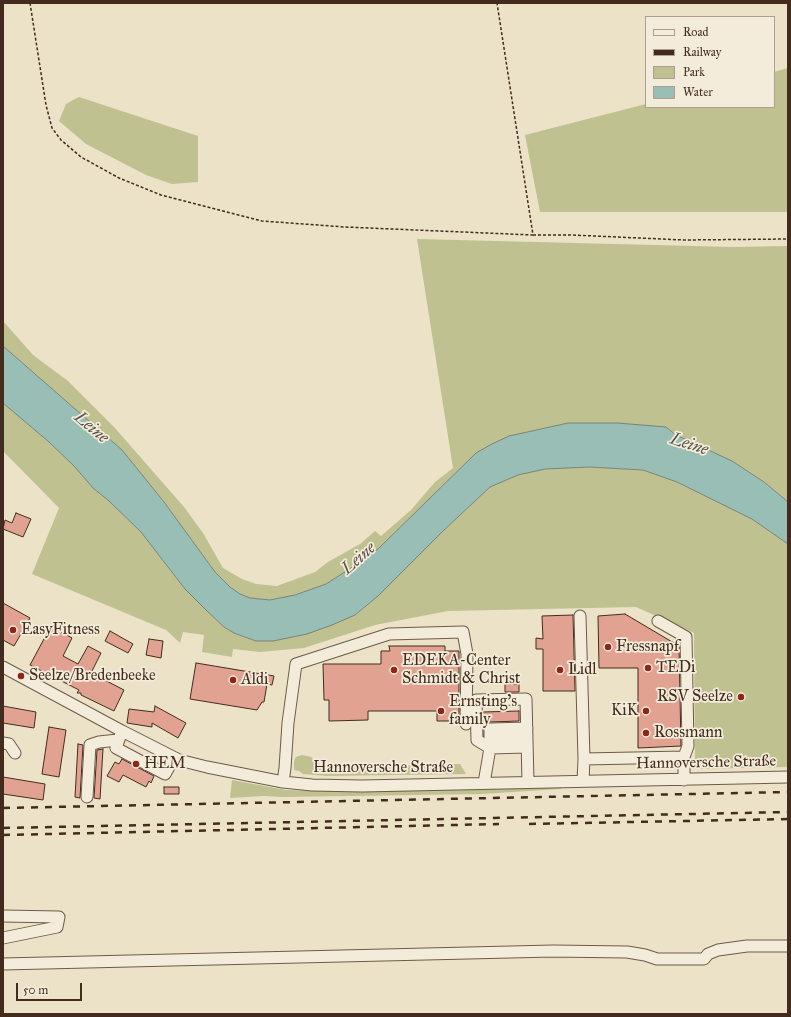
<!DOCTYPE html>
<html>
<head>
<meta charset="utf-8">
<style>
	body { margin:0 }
	#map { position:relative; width:791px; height:1017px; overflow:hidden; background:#ece2c8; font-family:"IM FELL Great Primer",serif }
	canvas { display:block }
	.frame { position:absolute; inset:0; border:4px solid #432c1d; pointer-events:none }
	.legend { position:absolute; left:645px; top:16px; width:130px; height:92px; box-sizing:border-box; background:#f3ecdb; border:1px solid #ad9f8f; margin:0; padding:5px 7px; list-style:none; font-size:12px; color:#432c1d }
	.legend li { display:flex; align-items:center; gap:8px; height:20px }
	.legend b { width:20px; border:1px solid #ad9f8f }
	.scale { position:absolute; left:16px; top:983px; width:66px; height:18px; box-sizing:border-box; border:2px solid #432c1d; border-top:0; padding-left:5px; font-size:12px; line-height:14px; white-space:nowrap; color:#432c1d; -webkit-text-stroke:3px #f3ecdb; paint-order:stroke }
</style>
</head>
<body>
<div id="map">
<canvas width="791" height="1017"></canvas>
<div class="frame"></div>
<ul class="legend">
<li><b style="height:5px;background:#f3ecdb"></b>Road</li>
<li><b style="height:5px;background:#432c1d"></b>Railway</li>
<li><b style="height:11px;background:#bfc190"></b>Park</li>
<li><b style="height:11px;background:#99beb5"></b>Water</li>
</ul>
<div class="scale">50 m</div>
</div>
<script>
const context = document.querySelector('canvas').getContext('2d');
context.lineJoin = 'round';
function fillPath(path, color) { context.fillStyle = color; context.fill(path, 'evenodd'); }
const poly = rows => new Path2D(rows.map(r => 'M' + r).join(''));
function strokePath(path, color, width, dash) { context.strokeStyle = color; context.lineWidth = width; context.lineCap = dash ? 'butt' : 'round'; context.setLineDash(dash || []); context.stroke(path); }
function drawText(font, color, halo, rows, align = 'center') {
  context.font = font + ' "IM FELL Great Primer",serif'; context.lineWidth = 3.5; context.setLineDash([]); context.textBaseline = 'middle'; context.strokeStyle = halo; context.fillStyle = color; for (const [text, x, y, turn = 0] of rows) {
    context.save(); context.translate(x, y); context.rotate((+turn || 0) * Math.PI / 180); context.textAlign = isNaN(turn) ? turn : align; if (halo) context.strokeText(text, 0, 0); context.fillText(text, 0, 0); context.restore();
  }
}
fillPath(poly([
	[788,68,788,212,540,212,525,135,646,104,646,107,774,107,774,72],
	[79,97,198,136,198,182,172,184,146,175,86,144,59,121,66,104],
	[417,239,733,247,788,246,788,502,764,482,732,461,676,435,666,427,568,423,526,432,476,453,379,548,351,568,326,584,295,595,270,600,250,598,240,594,230,587,215,572,164,502,122,450,3,346,3,321,33,355,68,381,114,427,184,507,203,533,223,568,242,579,256,584,277,586,315,572,328,562,360,544,375,531,381,536,411,510,435,482,453,468],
	[3,403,49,442,74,466,94,489,108,500,141,532,185,589,224,627,234,633,256,641,355,615,378,596,443,531,490,487,518,475,545,469,589,467,643,470,677,482,752,519,788,544,788,767,695,769,694,633,636,607,448,611,375,625,304,648,260,652,233,649,232,657,202,652,204,635,183,632,180,643,166,630,32,574,59,508,3,451],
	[302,755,311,757,324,768,460,764,466,774,327,776,303,774,299,771,294,770,294,762,295,758,298,756],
	[232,780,286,790,312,791,565,787,560,789,481,794,282,797,264,796,230,798]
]), '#bfc190');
const water = poly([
	[3,346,122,450,164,502,215,572,230,587,240,594,250,598,270,600,295,595,326,584,351,568,379,548,476,453,492,444,509,436,568,423,617,423,666,427,676,435,732,461,764,482,788,502,788,544,752,519,677,482,643,470,589,467,545,469,518,475,490,487,443,531,378,596,355,615,332,625,307,634,273,641,256,641,234,633,224,627,206,610,185,589,141,532,108,500,94,489,74,466,49,442,3,403,3,346]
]);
fillPath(water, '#99beb5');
strokePath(water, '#778478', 1);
const building = poly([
	[16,513,31,519,23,537,3,529,5,520,12,523,16,513],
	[3,603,30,618,14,646,3,640,3,603],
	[625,614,679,646,681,746,638,748,638,668,599,668,598,616,625,614],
	[573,615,575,691,543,691,543,649,536,649,536,638,543,639,542,616,573,615],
	[51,626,72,638,63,656,78,664,88,646,101,653,91,673,124,690,114,711,81,695,81,693,77,693,79,690,30,665,51,626],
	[110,631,133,644,128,653,105,641,110,631],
	[149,639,163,641,161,658,146,655,149,639],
	[389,646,445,646,445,651,459,651,459,721,437,721,437,711,368,711,368,720,329,721,329,700,324,700,323,664,381,664,381,651,390,651,389,646],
	[196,663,274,676,272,685,267,684,264,702,262,702,257,710,190,699,196,663],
	[505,684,519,684,519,692,505,692,505,684],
	[3,706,36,712,34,728,3,723,3,706],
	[155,706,186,723,178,738,152,723,152,727,127,723,129,709,154,712,155,706],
	[519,711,519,721,490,722,486,723,484,726,483,712,519,711],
	[49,727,66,730,59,777,42,774,49,727],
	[78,744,83,745,80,798,75,797,78,744],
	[103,749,100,799,94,798,97,750,103,749],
	[122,759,154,776,151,783,149,781,146,787,123,775,119,782,107,776,115,762,119,764,122,759],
	[3,777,45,784,43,800,3,794,3,777],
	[164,787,179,787,179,794,164,794,164,787]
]);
fillPath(building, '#e1a292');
strokePath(building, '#432c1d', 1);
const minor = poly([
	[580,616,584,759,583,781],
	[658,621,686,637,688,746,684,757,684,780],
	[3,667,122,731,179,760,207,767,283,782,312,785,362,786,788,777],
	[122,731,116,748,165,774,174,758],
	[490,738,527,736],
	[3,743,9,744,15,753],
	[527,747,490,748,477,740,476,700,526,699,528,782],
	[584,759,684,757],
	[283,782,285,768,288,723,296,664,389,634,463,632,467,654,466,724],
	[484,783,490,748,490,729,527,728],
	[87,797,90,745,99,742,118,740],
	[3,916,59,917,57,927,3,938],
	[3,964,553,951,627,952,645,955,657,959,704,959,708,954,718,950,747,946,788,946]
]);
strokePath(minor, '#6d5a48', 13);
strokePath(poly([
	[30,3,46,105,52,128,61,140,81,157,119,178,161,195,262,221,345,227,533,235,497,3],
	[533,235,572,235,684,240,788,239]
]), '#432c1d', 1.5, [3, 2]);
strokePath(minor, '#f3ecdb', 11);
strokePath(poly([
	[3,808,788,792],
	[529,824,788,819],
	[3,828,788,812],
	[3,835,499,824]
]), '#432c1d', 2.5, [7, 7]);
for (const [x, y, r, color] of [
	[13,630,4,"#8f2418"],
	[608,647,4,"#8f2418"],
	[648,668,4,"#8f2418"],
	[394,670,4,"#8f2418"],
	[560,670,4,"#8f2418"],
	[21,676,4,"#8f2418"],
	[233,680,4,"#8f2418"],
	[741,697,4,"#8f2418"],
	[441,711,4,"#8f2418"],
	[646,711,4,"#8f2418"],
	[646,733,4,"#8f2418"],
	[136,764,4,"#8f2418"]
]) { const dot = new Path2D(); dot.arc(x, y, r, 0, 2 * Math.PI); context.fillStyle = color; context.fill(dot); strokePath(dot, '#f3ecdb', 1.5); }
drawText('16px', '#432c1d', '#f3ecdb', [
	["EasyFitness",21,630],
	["Fressnapf",616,647],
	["EDEKA-Center",402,661],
	["Schmidt & Christ",402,679],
	["TEDi",656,668],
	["Lidl",568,670],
	["Seelze/Bredenbeeke",29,676],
	["Aldi",241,680],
	["RSV Seelze",733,697,"right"],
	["Ernsting's",449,702],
	["family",449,720],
	["KiK",638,711,"right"],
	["Rossmann",654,733],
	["HEM",144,764]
], 'left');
drawText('16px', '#432c1d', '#f3ecdb', [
	["Hannoversche Straße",706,763,-1],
	["Hannoversche Straße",383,768]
]);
drawText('italic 17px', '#585043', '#f3ecdb', [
	["Leine",91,428,40],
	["Leine",689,445,18],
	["Leine",359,559,-41]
]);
</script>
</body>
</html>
